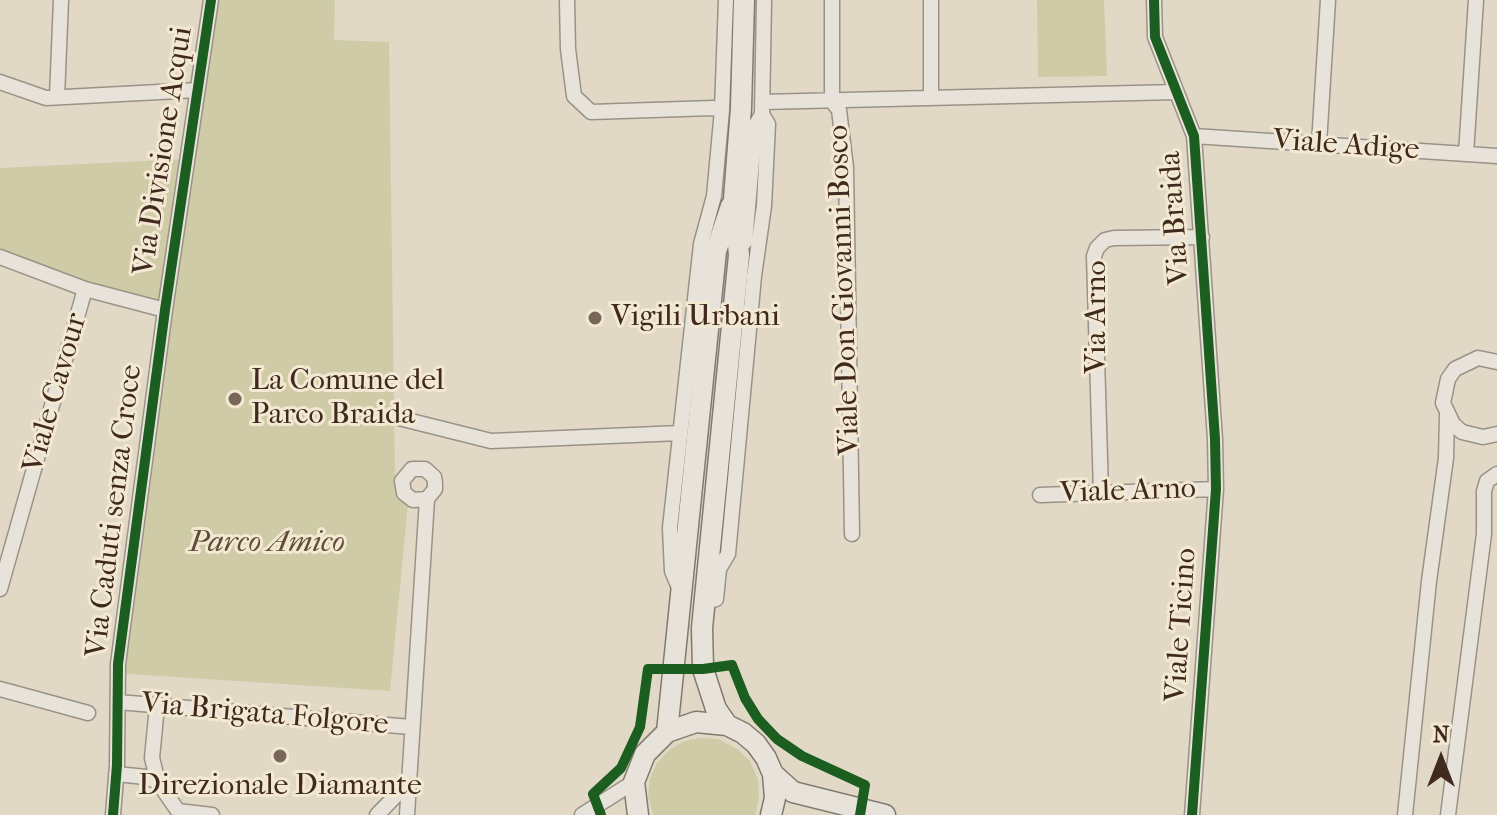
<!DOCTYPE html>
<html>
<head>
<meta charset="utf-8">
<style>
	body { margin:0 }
	#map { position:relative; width:1497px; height:815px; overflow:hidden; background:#e1d9c6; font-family:"IM FELL French Canon",serif }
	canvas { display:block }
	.north { position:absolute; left:1401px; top:719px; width:80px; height:80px; -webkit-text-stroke:6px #f3e9d3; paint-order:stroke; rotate:0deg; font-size:22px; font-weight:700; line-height:32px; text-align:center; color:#40291f }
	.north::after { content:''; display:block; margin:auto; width:28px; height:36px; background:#40291f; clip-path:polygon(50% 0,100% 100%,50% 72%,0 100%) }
</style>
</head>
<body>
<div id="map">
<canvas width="1497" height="815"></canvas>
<div class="north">N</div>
</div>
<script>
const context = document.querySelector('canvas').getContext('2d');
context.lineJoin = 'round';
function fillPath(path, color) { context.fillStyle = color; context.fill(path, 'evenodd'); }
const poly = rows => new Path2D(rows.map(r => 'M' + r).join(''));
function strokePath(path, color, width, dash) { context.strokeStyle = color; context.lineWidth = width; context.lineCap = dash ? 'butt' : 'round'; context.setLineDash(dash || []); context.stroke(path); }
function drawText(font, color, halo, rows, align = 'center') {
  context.font = font + ' "IM FELL French Canon",serif'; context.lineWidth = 6; context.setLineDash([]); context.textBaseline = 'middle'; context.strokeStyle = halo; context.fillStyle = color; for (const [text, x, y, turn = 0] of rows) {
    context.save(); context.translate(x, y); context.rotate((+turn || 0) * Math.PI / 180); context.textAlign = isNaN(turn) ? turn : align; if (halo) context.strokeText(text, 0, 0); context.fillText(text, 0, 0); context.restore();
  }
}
fillPath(poly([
	[208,0,335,0,334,40,389,42,395,478,408,504,390,691,114,673,159,314,0,258,0,168,185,159],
	[1037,0,1104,0,1107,76,1038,77],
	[701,738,718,739,736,748,750,761,758,779,759,798,755,815,653,815,648,796,650,779,657,763,669,750,684,741]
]), '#cecba6');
const street = poly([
	[567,0,568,49,574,96,591,112,713,108,722,110],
	[832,0,832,101,839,110,846,167,852,534],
	[931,0,931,98],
	[1154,0,1155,37,1194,136,1215,439,1216,489,1192,815],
	[0,82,46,98,197,90],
	[57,97,61,0],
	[762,102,1176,92],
	[1194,136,1497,156],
	[1319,144,1328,0],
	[1466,154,1476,0],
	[745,242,755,126,762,114,764,0],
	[0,257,85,289,165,310],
	[1497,362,1478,358,1455,369,1448,379,1443,403,1453,424,1462,432,1483,437,1497,434],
	[395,417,491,441,680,433],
	[1101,493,1094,256,1097,248,1105,240,1114,238,1202,237],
	[1040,495,1216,489],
	[0,589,85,289],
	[680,590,672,571,670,528,701,244,714,196,722,110,726,0],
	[704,603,716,599,719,569,728,554,754,276,764,206,768,124,762,114],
	[0,689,88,713],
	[118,702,411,727],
	[157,706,152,758,158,782,178,811,212,815],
	[116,774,146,777,158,782],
	[113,815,117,765,118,664,165,310,211,0],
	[377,815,408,783],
	[407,815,427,499,435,489,435,483,434,477,425,469,412,469,402,481,404,493,413,500,427,499],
	[582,815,634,782],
	[1405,815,1429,581,1446,458,1447,415],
	[1448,815,1484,534,1484,491,1487,481,1497,474]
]);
const secondary = poly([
	[727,725,716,709,703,669,702,628,739,255,734,199,741,108,744,0],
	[667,732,716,251,731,206],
	[773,774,793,792,885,815],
	[638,815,634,782,645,754,667,732,696,722,727,725,743,733,756,744,766,758,773,774,775,798,771,815]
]);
strokePath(street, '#9a9286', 17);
strokePath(secondary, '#827a70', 23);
strokePath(street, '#e8e3da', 14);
strokePath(secondary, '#e8e3da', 20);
strokePath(poly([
	[1154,0,1155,37,1194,136,1215,439,1216,489,1192,815],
	[113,815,117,765,118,664,165,310,211,0],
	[601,815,593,794,621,768,640,727,648,669,703,669,732,665,745,698,758,719,777,739,802,756,865,785,860,815]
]), '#1b5e20', 10);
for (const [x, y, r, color] of [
	[595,318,8,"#786759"],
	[235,399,8,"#786759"],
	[280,756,8,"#786759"]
]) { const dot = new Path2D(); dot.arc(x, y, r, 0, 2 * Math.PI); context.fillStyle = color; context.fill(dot); strokePath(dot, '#f3e9d3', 3); }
drawText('30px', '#40291f', '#f3e9d3', [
	["Viale Adige",1346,146,4],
	["Via Divisione Acqui",164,151,-81],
	["Via Braida",1176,218,-94],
	["Viale Don Giovanni Bosco",845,290,-92],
	["Via Arno",1098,317,-90],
	["Viale Cavour",56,393,-74],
	["Viale Arno",1128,492,-2],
	["Via Caduti senza Croce",115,511,-83],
	["Viale Ticino",1182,625,-86],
	["Via Brigata Folgore",265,715,5]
]);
drawText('30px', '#40291f', '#f3e9d3', [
	["Vigili Urbani",611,318],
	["La Comune del",251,382],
	["Parco Braida",251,416],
	["Direzionale Diamante",280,787,"center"]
], 'left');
drawText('italic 30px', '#604e3a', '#f3e9d3', [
	["Parco Amico",267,544]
]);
</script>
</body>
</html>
